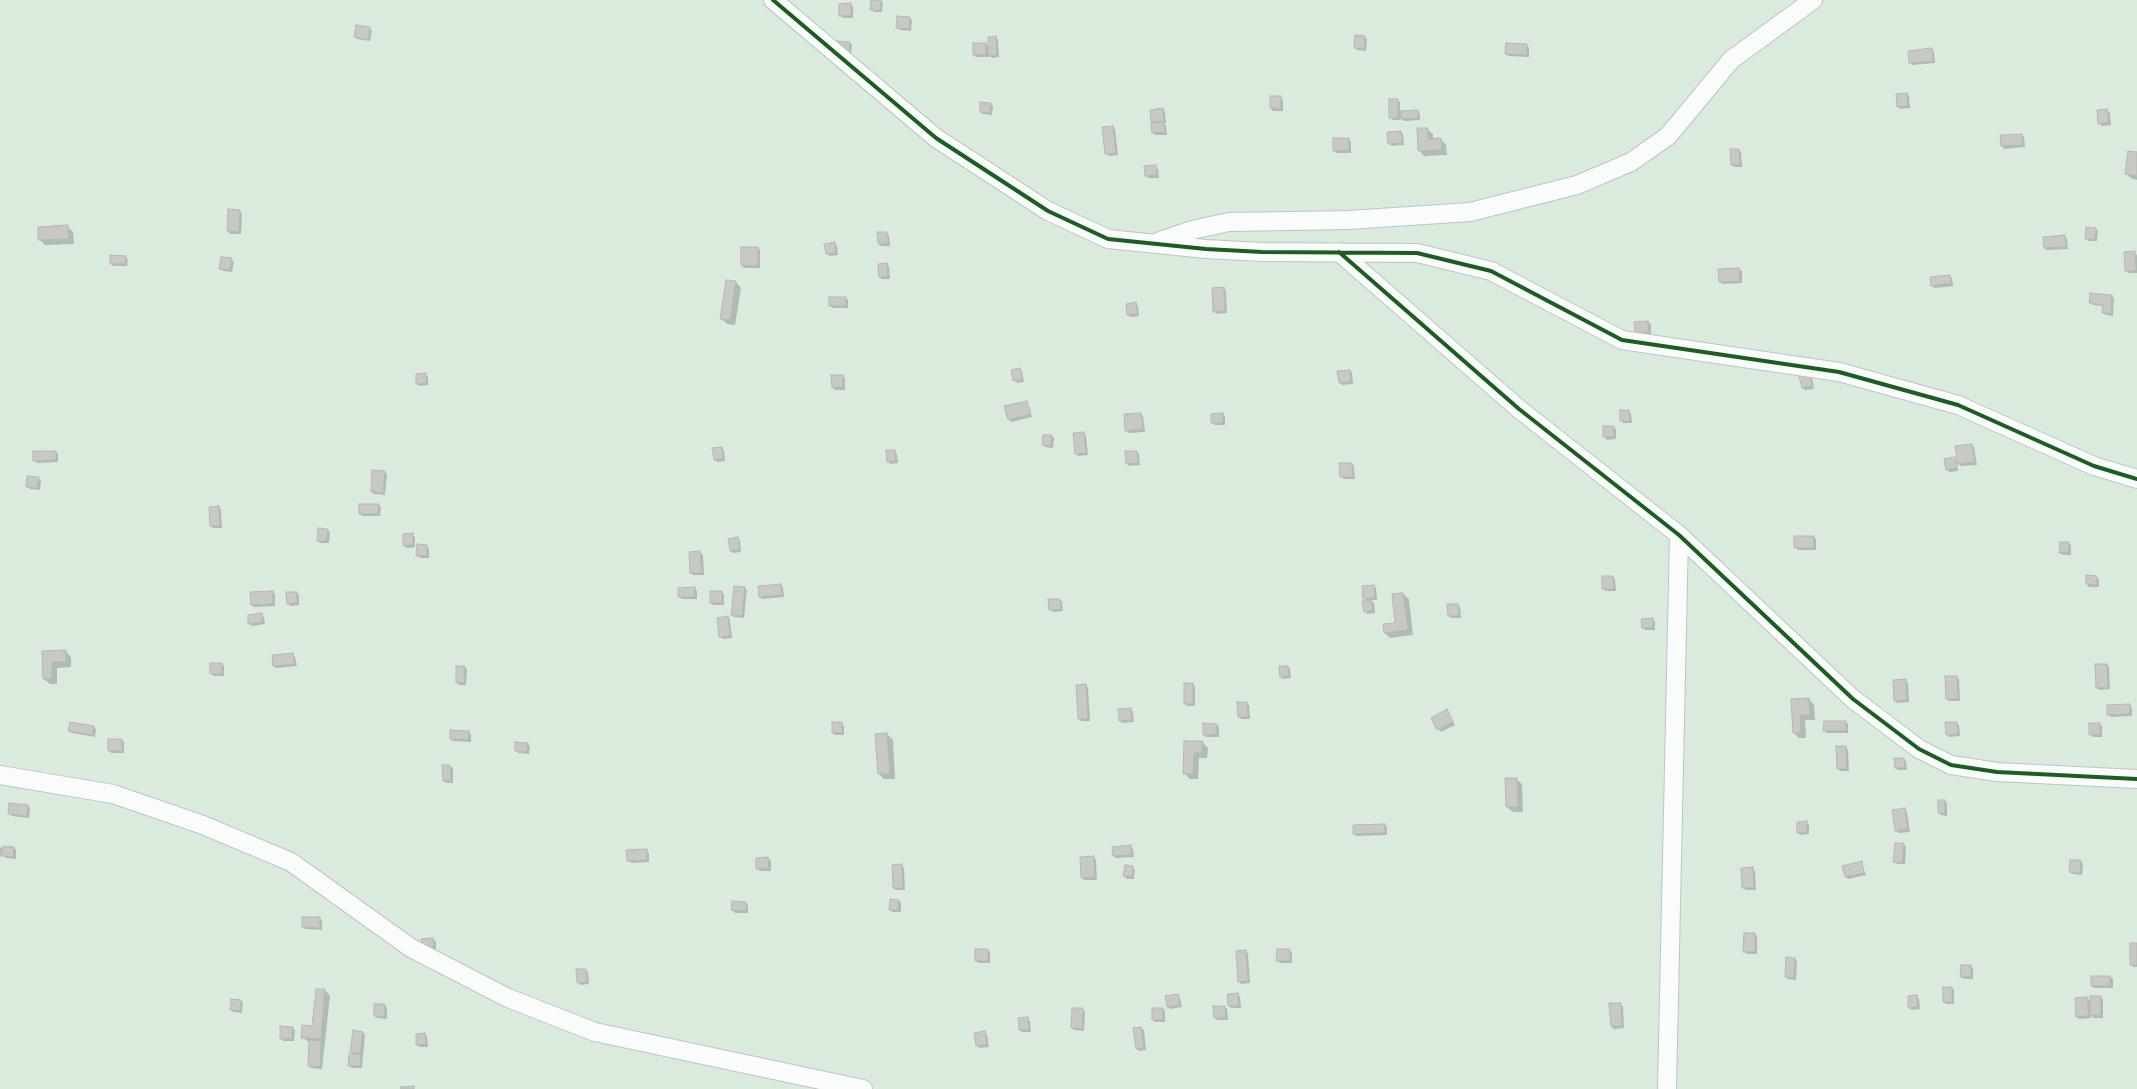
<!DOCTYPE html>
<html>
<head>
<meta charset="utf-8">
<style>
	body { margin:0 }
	canvas { display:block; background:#daebdd }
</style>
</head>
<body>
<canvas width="2137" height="1089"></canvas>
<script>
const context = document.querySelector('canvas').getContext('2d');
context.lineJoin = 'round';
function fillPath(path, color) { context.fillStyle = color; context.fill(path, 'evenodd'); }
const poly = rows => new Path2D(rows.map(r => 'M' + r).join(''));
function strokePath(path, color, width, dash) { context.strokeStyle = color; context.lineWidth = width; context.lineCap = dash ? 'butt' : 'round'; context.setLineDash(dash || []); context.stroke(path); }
fillPath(poly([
	[872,0,880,0,883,3,882,12,874,12,871,9],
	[851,4,853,7,853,18,843,18,840,16],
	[909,18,912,20,911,31,900,30,897,28],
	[369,28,372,31,370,41,357,39,355,37],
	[996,37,998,40,999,57,992,58,988,53,988,57,976,57,974,55,985,44,989,48],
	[1365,37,1367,39,1366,51,1357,50,1355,47],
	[849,43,852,45,851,54,840,53],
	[1527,45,1529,48,1529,57,1508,56,1506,54],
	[1932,50,1934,52,1935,63,1913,65,1910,63],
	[1907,94,1909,96,1910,108,1900,109,1898,106],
	[1281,97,1283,100,1283,111,1273,111,1271,108],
	[1398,100,1400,102,1400,112,1417,111,1420,114,1420,120,1404,121,1400,118,1400,120,1393,120,1390,117],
	[990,104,993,106,992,115,983,114,981,112],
	[1163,109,1165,112,1166,123,1164,123,1166,126,1167,135,1155,135,1153,133,1154,124,1152,122],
	[2107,110,2110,113,2111,125,2102,126,2099,123],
	[1112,127,1115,129,1118,155,1109,156,1106,153],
	[1427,129,1433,134,1433,139,1441,139,1446,145,1447,155,1424,156,1419,150],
	[1401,132,1403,134,1404,145,1392,146,1389,143],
	[2021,135,2024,137,2025,147,2004,149,2002,146,2001,136],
	[1349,139,1351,142,1351,153,1336,153,1334,150],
	[1731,150,1739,150,1741,152,1742,167,1734,167,1732,165],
	[2137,153,2137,180,2132,179,2126,174],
	[1155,166,1158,169,1159,178,1149,178,1146,176,1145,167],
	[229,211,240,211,242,214,241,234,230,234,228,231],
	[68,227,73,232,74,244,45,245,39,239],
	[2096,229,2098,231,2097,241,2088,241,2086,238],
	[886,233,889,235,890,246,881,246,879,244],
	[2064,236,2067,239,2068,249,2047,250,2045,248],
	[834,243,837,246,838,255,829,256,827,254],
	[742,248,758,248,760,250,760,268,744,268,742,265],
	[2134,252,2137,255,2137,273,2129,273,2126,271],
	[125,257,128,259,127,266,113,266,111,263],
	[231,259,234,262,232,272,223,271,220,268],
	[887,264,889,267,890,279,882,279,880,277],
	[1739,269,1742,271,1742,283,1723,284,1720,282,1719,270],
	[1949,276,1952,278,1953,286,1935,288,1932,286],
	[736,282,741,288,735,325,727,324,721,318],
	[1224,288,1226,291,1227,313,1217,314,1214,311],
	[2091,295,2112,296,2114,299,2113,316,2106,315,2103,312,2104,306,2093,305,2090,303],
	[846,298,848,300,848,308,833,308,830,306],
	[1136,303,1138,306,1139,316,1130,317,1128,315],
	[1648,322,1651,324,1651,334,1638,335,1636,333],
	[1020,369,1022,372,1024,382,1017,383,1014,380],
	[1350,371,1352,373,1353,384,1342,385,1340,383],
	[425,374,428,377,428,385,419,386,417,383],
	[1810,375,1812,378,1814,389,1805,390,1803,388],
	[842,376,845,378,845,390,835,390,833,387],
	[1027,402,1032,417,1011,422,1009,419],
	[1629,411,1631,414,1632,423,1623,423,1621,420],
	[1141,414,1143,416,1145,432,1129,433,1126,430],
	[1223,414,1225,417,1225,425,1215,425,1212,423],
	[1604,427,1613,427,1616,429,1616,439,1607,440,1604,437],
	[1084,433,1086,436,1088,455,1078,456,1076,453],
	[1051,436,1054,438,1053,448,1045,447,1043,445],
	[1972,445,1974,447,1977,465,1961,466,1957,463,1958,471,1950,472,1947,470,1954,458,1958,462],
	[721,448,724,450,725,461,717,462,715,460],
	[894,451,897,454,898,463,890,464,888,461],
	[56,452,58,454,58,462,37,463,34,460],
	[1137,452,1139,454,1140,465,1129,466,1127,463],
	[1352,464,1354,466,1355,479,1344,479,1341,476],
	[384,472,387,474,385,495,374,494,372,492],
	[38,478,41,480,40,490,30,489,27,486],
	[378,505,381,507,380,516,362,516,360,513],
	[219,507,221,510,222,528,213,528,211,526],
	[327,530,330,532,329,543,320,543,318,540],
	[412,534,415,537,415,547,407,548,404,545],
	[1814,537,1816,539,1816,550,1798,550,1795,547],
	[737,538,740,541,741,552,733,553,730,551],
	[2068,543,2071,545,2071,555,2063,555,2060,553],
	[427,546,429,549,429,558,420,558,417,555],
	[700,552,703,555,704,575,693,575,691,573],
	[2087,576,2096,577,2099,579,2099,587,2089,587,2087,584],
	[1613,577,1615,579,1616,591,1606,591,1603,589],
	[781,585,783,588,784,597,762,599,760,596],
	[1374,586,1376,588,1377,600,1371,600,1374,603,1375,613,1367,614,1365,611,1367,601,1364,598],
	[695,588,697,591,697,599,682,599,679,597],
	[744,588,747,590,744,618,734,617,732,615],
	[272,592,275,594,275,606,254,607,251,605],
	[722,592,724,595,724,605,713,605,711,603],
	[297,593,299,595,299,605,290,606,288,603],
	[1403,594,1409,599,1413,635,1390,638,1385,633,1397,624,1393,595],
	[1060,600,1062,602,1063,611,1053,612,1050,609],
	[1458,605,1460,607,1461,618,1451,618,1449,616],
	[261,614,264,617,265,624,252,626,249,623],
	[728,617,730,620,732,638,723,639,720,636],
	[1652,619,1655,622,1655,630,1645,630,1643,628],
	[65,651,71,657,71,667,57,668,57,684,50,684,44,679,43,652],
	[293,654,295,657,297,666,276,668,274,666],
	[222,664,224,666,224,676,214,676,211,673],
	[2107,665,2109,667,2110,689,2099,690,2097,687],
	[464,667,467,669,466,685,459,685,457,682],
	[1288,667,1290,669,1291,678,1283,679,1281,676],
	[1957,677,1959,679,1960,701,1949,701,1947,699],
	[1905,680,1908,683,1909,702,1897,703,1895,701],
	[1193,684,1195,687,1195,706,1187,706,1185,703],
	[1085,685,1088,688,1090,721,1081,721,1079,719],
	[1809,699,1814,705,1815,720,1805,720,1806,738,1799,738,1794,733,1792,700],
	[1247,703,1249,705,1250,719,1241,719,1239,717],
	[2129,705,2132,708,2132,716,2111,717,2108,714],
	[1130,709,1133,712,1134,722,1123,723,1120,721],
	[1447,711,1455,725,1441,732,1432,718],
	[1846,722,1848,724,1848,733,1827,733,1824,730],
	[841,723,844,726,844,735,835,735,833,732],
	[1957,723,1959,725,1960,736,1949,737,1947,734],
	[2099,724,2102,726,2102,737,2093,737,2090,734],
	[1217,725,1219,727,1219,737,1206,737,1204,734],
	[93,727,96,729,95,737,72,733,69,731],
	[469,732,471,735,471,742,453,741,451,739],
	[887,734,893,740,895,779,884,779,879,774],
	[122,740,124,742,124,753,111,753,109,750],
	[1185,742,1202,742,1208,748,1207,758,1199,758,1198,779,1190,779,1184,773],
	[527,744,530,746,529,754,518,753,516,751],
	[1846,747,1848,750,1849,771,1840,771,1838,768],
	[1904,759,1906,761,1907,770,1898,770,1896,768],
	[443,766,450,766,453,768,453,783,446,783,444,781],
	[1516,779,1522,784,1523,812,1513,812,1507,807],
	[1945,801,1947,803,1947,816,1941,815,1939,813],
	[10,804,28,806,30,808,29,818,12,816,9,814],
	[1905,809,1907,812,1910,832,1899,833,1896,831],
	[1806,822,1809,825,1809,834,1801,835,1798,833],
	[1385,825,1387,827,1387,835,1356,836,1354,833],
	[1903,844,1906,847,1905,864,1897,864,1894,861],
	[1131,846,1133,849,1134,857,1116,858,1114,856],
	[0,847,2,848,1,857,0,857],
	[14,848,16,850,16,859,6,858,3,856],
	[646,850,649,853,649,862,631,863,628,860],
	[1094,857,1096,860,1097,880,1084,880,1082,878],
	[768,858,771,861,771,871,760,871,757,868],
	[2081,861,2083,864,2082,875,2073,874,2070,872],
	[1861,863,1866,875,1848,879,1846,877],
	[902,865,904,868,905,890,896,890,893,887],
	[1132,867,1135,870,1134,879,1127,879,1124,876],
	[1752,868,1755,871,1756,890,1746,890,1743,888,1742,869],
	[891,900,899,900,901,903,901,912,892,912,890,909],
	[746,903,748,905,748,913,735,913,732,910],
	[320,918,322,921,322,930,306,929,303,927],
	[1755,934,1757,936,1757,954,1747,954,1744,951],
	[433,939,436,942,436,949,426,950],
	[2137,944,2137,967,2133,967,2131,964],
	[987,950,990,952,990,963,979,963,976,961],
	[1289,950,1292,953,1292,963,1280,963,1277,960],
	[1246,951,1248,954,1250,983,1241,984,1239,981],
	[1795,959,1797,961,1796,980,1788,979,1786,977],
	[1971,966,1973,969,1973,979,1964,979,1961,977],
	[586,970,588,972,589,984,580,985,578,982],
	[2092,977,2110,977,2113,979,2113,988,2094,988,2092,986],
	[1952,988,1954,990,1954,1004,1946,1004,1944,1002],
	[325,990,330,996,322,1069,311,1068,309,1066,310,1043,302,1037,313,1027],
	[1238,994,1240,997,1241,1008,1231,1008,1229,1005],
	[1178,995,1180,998,1182,1007,1170,1009,1168,1007],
	[1917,996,1919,999,1920,1009,1912,1010,1909,1007],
	[2101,997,2103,1000,2103,1018,2093,1018,2091,1015,2091,1018,2079,1019,2077,1017,2087,998,2091,1002],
	[240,1001,243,1003,242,1013,233,1012,231,1010],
	[1610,1004,1620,1004,1623,1006,1624,1028,1614,1029,1611,1026],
	[385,1005,387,1008,387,1019,377,1018,375,1016],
	[1225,1007,1227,1009,1228,1020,1217,1020,1215,1018],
	[1083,1009,1085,1012,1084,1031,1074,1030,1072,1028],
	[1163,1009,1165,1011,1165,1022,1155,1022,1153,1019],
	[1028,1018,1030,1021,1031,1032,1022,1032,1020,1030],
	[292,1028,295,1030,294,1041,283,1041,281,1038],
	[1141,1028,1144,1030,1146,1050,1139,1051,1137,1049],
	[354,1031,363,1033,365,1035,362,1068,352,1068,349,1065,354,1055,351,1052],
	[985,1032,987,1035,989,1047,979,1048,977,1045],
	[425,1034,427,1036,428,1047,420,1047,417,1045]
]), '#0003');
const building = poly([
	[871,0,881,0,880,11,870,10,871,0],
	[851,3,851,16,839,16,839,4,851,3],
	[897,16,910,17,909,29,896,28,897,16],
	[356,25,370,27,368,40,354,37,356,25],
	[1355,35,1365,36,1364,49,1354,48,1355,35],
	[996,36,997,55,988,56,988,37,996,36],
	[837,41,850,42,849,52,836,51,837,41],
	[973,43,986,43,986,55,973,55,973,43],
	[1506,43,1527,44,1527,55,1505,54,1506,43],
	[1932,48,1933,61,1909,63,1908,51,1932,48],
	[1907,93,1908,106,1897,107,1896,94,1907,93],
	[1270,96,1281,96,1281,109,1270,108,1270,96],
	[1389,99,1398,99,1398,118,1389,118,1389,99],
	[980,102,991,103,990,113,980,112,980,102],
	[1163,108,1164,121,1151,122,1150,110,1163,108],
	[2107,109,2109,122,2098,124,2097,110,2107,109],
	[1418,110,1418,118,1401,119,1400,111,1418,110],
	[1164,122,1165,132,1152,133,1151,123,1164,122],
	[1113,126,1116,153,1105,154,1102,127,1113,126],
	[1417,128,1428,128,1428,139,1441,138,1442,150,1418,151,1417,128],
	[1401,131,1402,143,1388,144,1387,132,1401,131],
	[2022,134,2023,145,2001,146,2000,135,2022,134],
	[1333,138,1349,138,1349,150,1333,151,1333,138],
	[1730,149,1739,149,1740,165,1731,165,1730,149],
	[2128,151,2137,152,2137,176,2125,174,2128,151],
	[1156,165,1157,175,1145,176,1144,166,1156,165],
	[228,209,240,210,239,232,227,231,228,209],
	[68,225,69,239,38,240,38,227,68,225],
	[2086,227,2096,228,2095,239,2085,239,2086,227],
	[877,232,887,232,888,244,878,244,877,232],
	[2065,235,2066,247,2044,248,2043,237,2065,235],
	[835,242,836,253,826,254,824,244,835,242],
	[741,247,758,247,758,266,741,265,741,247],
	[2135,251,2136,271,2125,271,2124,252,2135,251],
	[110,255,126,256,125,264,110,264,110,255],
	[221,257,232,258,230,270,219,269,221,257],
	[887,263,888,277,879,277,878,264,887,263],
	[1739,268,1740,281,1719,282,1718,269,1739,268],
	[1950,275,1951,283,1931,286,1930,277,1950,275],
	[726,280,736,281,730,320,720,319,726,280],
	[1224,287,1225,311,1213,312,1212,288,1224,287],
	[2090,293,2112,295,2111,314,2102,313,2103,305,2089,303,2090,293],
	[829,297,846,297,846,306,829,306,829,297],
	[1136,302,1138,314,1127,315,1126,304,1136,302],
	[1648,321,1649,332,1635,333,1634,322,1648,321],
	[1020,368,1022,379,1013,381,1011,370,1020,368],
	[1350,370,1351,382,1339,383,1337,371,1350,370],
	[426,373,426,383,416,384,416,374,426,373],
	[1810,374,1812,386,1802,388,1799,376,1810,374],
	[831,375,843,375,843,387,832,388,831,375],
	[1027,401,1031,414,1008,420,1004,406,1027,401],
	[1620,410,1629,410,1630,421,1620,421,1620,410],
	[1141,413,1143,429,1125,431,1124,414,1141,413],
	[1223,413,1223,423,1211,423,1211,414,1223,413],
	[1603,426,1614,426,1614,437,1603,437,1603,426],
	[1084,432,1086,453,1075,454,1073,433,1084,432],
	[1043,435,1052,435,1051,446,1042,445,1043,435],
	[1972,444,1975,462,1958,464,1955,446,1972,444],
	[722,447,723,459,714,460,712,448,722,447],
	[886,450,895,450,896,461,887,462,886,450],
	[33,451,56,451,56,460,33,461,33,451],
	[1125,451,1137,451,1138,463,1126,464,1125,451],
	[1955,457,1957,468,1946,470,1944,459,1955,457],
	[1339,463,1352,463,1353,477,1340,477,1339,463],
	[372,470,385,471,383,493,371,492,372,470],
	[27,476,39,477,37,488,26,487,27,476],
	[359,504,379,504,378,514,359,514,359,504],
	[219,506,220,526,210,526,209,507,219,506],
	[318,528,328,529,326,541,317,541,318,528],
	[413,533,413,545,403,546,403,534,413,533],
	[1794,536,1814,536,1814,548,1794,548,1794,536],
	[738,537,740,549,730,551,728,539,738,537],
	[2060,542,2069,542,2068,553,2059,553,2060,542],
	[417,544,427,545,427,556,416,556,417,544],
	[700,551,702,573,690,573,689,552,700,551],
	[2086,575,2097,576,2097,585,2086,584,2086,575],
	[1602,576,1613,576,1614,589,1602,589,1602,576],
	[781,584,782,595,759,597,758,586,781,584],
	[1374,585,1375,598,1363,599,1362,586,1374,585],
	[734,586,745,587,742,616,731,615,734,586],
	[695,587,695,597,678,597,678,588,695,587],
	[273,591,273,604,251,605,250,592,273,591],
	[710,591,722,591,722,603,710,603,710,591],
	[286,592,297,592,297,603,287,604,286,592],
	[1403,593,1408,630,1384,633,1383,624,1395,623,1392,594,1403,593],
	[1048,599,1060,599,1061,609,1049,610,1048,599],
	[1371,600,1373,610,1364,612,1362,601,1371,600],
	[1447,604,1458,604,1459,616,1448,616,1447,604],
	[262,613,263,622,248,624,248,615,262,613],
	[728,616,730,636,719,637,717,618,728,616],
	[1653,618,1653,628,1642,628,1641,619,1653,618],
	[66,650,66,662,52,662,52,679,43,679,42,651,66,650],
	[293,653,295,664,273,666,272,655,293,653],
	[210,663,222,663,222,674,210,674,210,663],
	[2095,664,2107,664,2108,687,2096,688,2095,664],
	[456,666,465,666,464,683,456,683,456,666],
	[1279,666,1288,666,1289,676,1280,677,1279,666],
	[1945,676,1957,676,1958,699,1946,699,1945,676],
	[1906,679,1907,700,1894,701,1893,680,1906,679],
	[1184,683,1193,683,1193,704,1184,704,1184,683],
	[1086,684,1088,719,1078,719,1076,685,1086,684],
	[1809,698,1810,715,1800,715,1801,733,1793,733,1791,699,1809,698],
	[1237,702,1247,702,1248,717,1238,717,1237,702],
	[2130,704,2130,714,2107,715,2107,705,2130,704],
	[1131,708,1132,720,1119,721,1118,709,1131,708],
	[1447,709,1453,722,1437,730,1431,718,1447,709],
	[1824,721,1846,721,1846,731,1823,731,1824,721],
	[70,722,94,726,93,735,68,731,70,722],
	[832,722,842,722,842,733,832,733,832,722],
	[1945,722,1957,722,1958,734,1946,735,1945,722],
	[1203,723,1217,724,1216,735,1203,735,1203,723],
	[2089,723,2100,723,2100,734,2089,735,2089,723],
	[450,730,469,731,469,740,450,739,450,730],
	[887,733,890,774,878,774,875,734,887,733],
	[108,739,122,739,122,751,108,751,108,739],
	[1184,741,1203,741,1202,753,1194,753,1193,774,1183,774,1184,741],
	[515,742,528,743,527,752,515,751,515,742],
	[1836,746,1846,746,1847,769,1837,769,1836,746],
	[1894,758,1904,758,1905,768,1895,768,1894,758],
	[442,765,450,765,451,781,443,781,442,765],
	[1505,778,1517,778,1518,807,1506,807,1505,778],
	[1938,800,1945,800,1945,814,1938,813,1938,800],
	[9,803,28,805,27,816,8,814,9,803],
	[1905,808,1908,829,1895,831,1892,810,1905,808],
	[1807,821,1807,832,1797,833,1797,822,1807,821],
	[1385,824,1385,833,1353,834,1353,825,1385,824],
	[1895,843,1904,843,1902,863,1893,862,1895,843],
	[1131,845,1132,855,1113,856,1112,847,1131,845],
	[3,846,14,847,13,857,2,856,3,846],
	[647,849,647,860,627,861,626,850,647,849],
	[1094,856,1095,877,1081,878,1080,857,1094,856],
	[768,857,769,868,756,869,756,858,768,857],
	[2070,860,2081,860,2080,873,2069,872,2070,860],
	[1862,861,1864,873,1845,877,1842,866,1862,861],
	[902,864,903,888,893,888,892,865,902,864],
	[1125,865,1133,866,1132,877,1123,876,1125,865],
	[1753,867,1754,888,1742,888,1741,868,1753,867],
	[890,899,899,900,898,910,889,910,890,899],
	[732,901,746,902,746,911,731,910,732,901],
	[302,917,320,917,320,928,302,927,302,917],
	[1744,933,1755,933,1755,952,1743,952,1744,933],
	[433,938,434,947,422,948,421,939,433,938],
	[2130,943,2137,943,2137,965,2130,965,2130,943],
	[975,949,988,949,988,961,975,961,975,949],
	[1277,949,1290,949,1290,961,1276,961,1277,949],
	[1246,950,1248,981,1238,982,1236,951,1246,950],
	[1786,957,1795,958,1794,978,1785,977,1786,957],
	[1961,965,1971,965,1971,977,1960,977,1961,965],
	[576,969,586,969,587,982,577,983,576,969],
	[2091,976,2110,976,2110,986,2091,986,2091,976],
	[1943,987,1952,987,1952,1002,1943,1002,1943,987],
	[316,989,325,989,321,1039,301,1038,302,1025,312,1026,316,989],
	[1238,993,1239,1006,1228,1006,1227,994,1238,993],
	[1178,994,1180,1005,1167,1007,1165,996,1178,994],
	[1917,995,1918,1007,1908,1008,1908,996,1917,995],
	[2090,996,2101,996,2101,1016,2090,1015,2090,996],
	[2087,997,2089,1016,2076,1017,2075,998,2087,997],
	[231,999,241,1000,240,1011,230,1010,231,999],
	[1609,1003,1621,1003,1622,1026,1611,1026,1609,1003],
	[374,1004,385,1004,384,1017,374,1016,374,1004],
	[1213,1006,1225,1006,1226,1018,1214,1018,1213,1006],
	[1072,1008,1083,1008,1082,1029,1071,1028,1072,1008],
	[1152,1008,1163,1008,1163,1020,1152,1020,1152,1008],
	[1028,1017,1029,1030,1019,1030,1018,1018,1028,1017],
	[280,1026,293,1027,292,1039,280,1039,280,1026],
	[1141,1027,1144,1048,1136,1049,1133,1028,1141,1027],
	[353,1030,363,1032,360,1054,350,1052,353,1030],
	[985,1031,987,1045,976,1046,974,1033,985,1031],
	[425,1033,426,1044,416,1045,416,1034,425,1033],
	[309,1040,321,1041,320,1067,308,1066,309,1040],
	[349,1054,361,1054,360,1066,348,1066,349,1054],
	[414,1086,414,1089,401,1089,400,1087,414,1086]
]);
fillPath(building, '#c8c8c4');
strokePath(building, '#b7b8b3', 1);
const street = poly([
	[773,0,936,138,1048,211,1108,239,1206,249,1262,252,1417,253,1491,271,1622,340,1839,372,1958,405,2094,466,2137,479],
	[1158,242,1192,230,1229,222,1349,220,1470,212,1577,185,1631,162,1668,136,1731,60,1813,0],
	[1339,252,1519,409,1679,535,1853,699,1919,749,1951,765,1997,772,2137,779],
	[0,775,113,794,203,825,291,862,411,948,508,998,595,1032,863,1089],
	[1667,1089,1679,535]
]);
strokePath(street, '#bbc7bd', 20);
strokePath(street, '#f9fcfa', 18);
strokePath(poly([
	[773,0,936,138,1048,211,1108,239,1206,249,1262,252,1417,253,1491,271,1622,340,1839,372,1958,405,2094,466,2137,479],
	[1339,252,1519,409,1679,535,1853,699,1919,749,1951,765,1997,772,2137,779]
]), '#1b5e20', 4);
</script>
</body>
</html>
